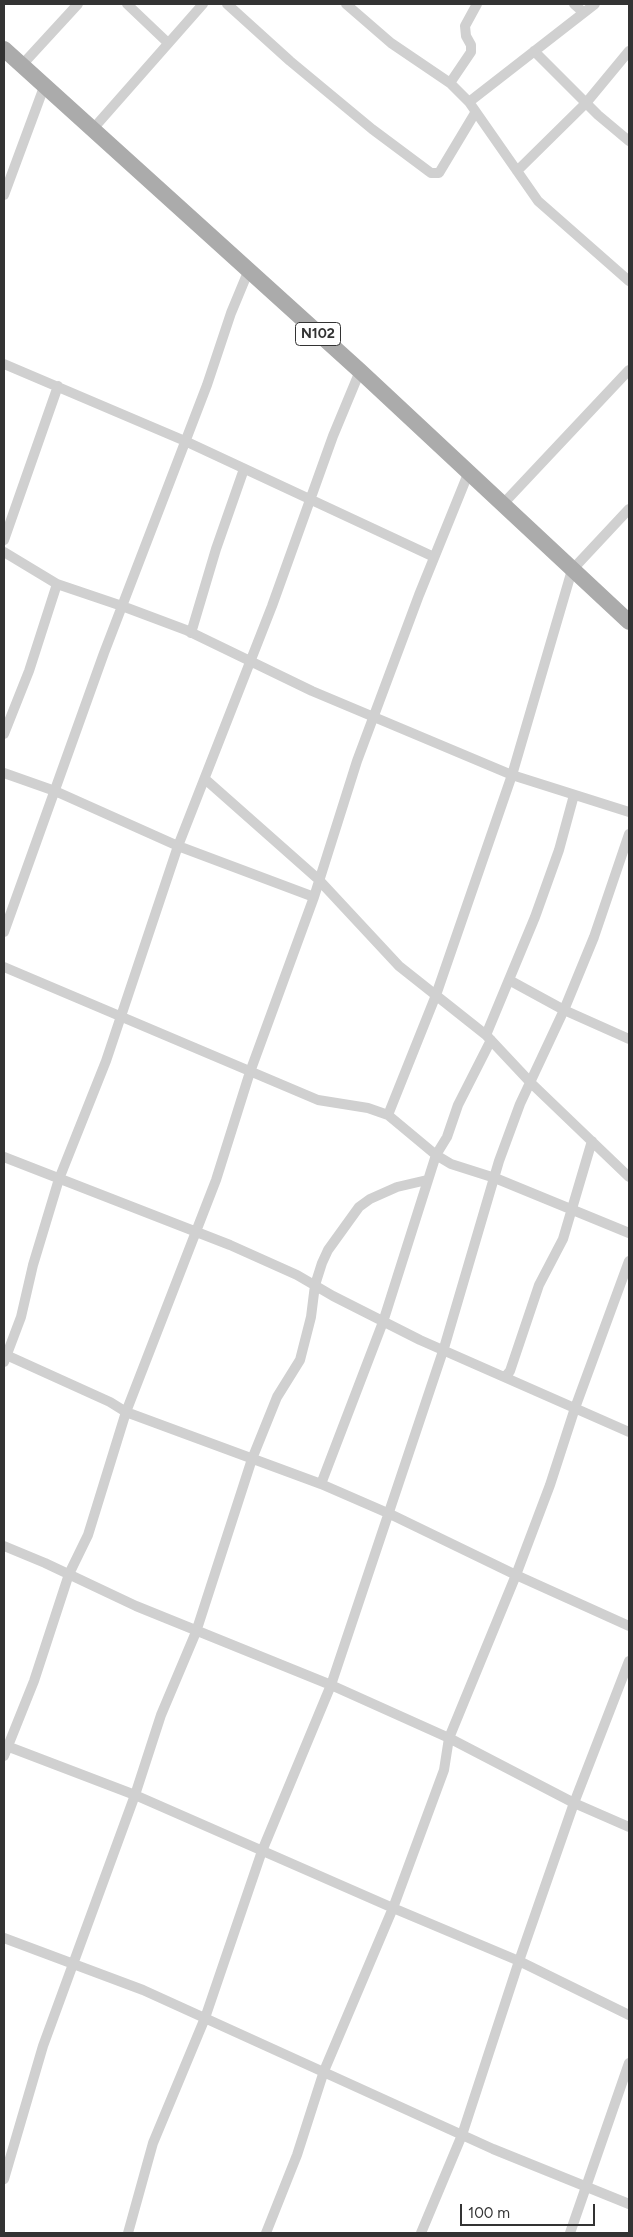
<!DOCTYPE html>
<html>
<head>
<meta charset="utf-8">
<style>
	body { margin:0 }
	#map { position:relative; width:633px; height:2237px; overflow:hidden; background:#fff; font-family:Figtree,sans-serif }
	canvas { display:block }
	.frame { position:absolute; inset:0; border:5px solid #333; pointer-events:none }
	.scale { position:absolute; left:460px; top:2204px; width:135px; height:22px; box-sizing:border-box; border:2px solid #333; border-top:0; padding-left:6px; font-size:15px; line-height:18px; white-space:nowrap; color:#333; -webkit-text-stroke:4px #fff; paint-order:stroke }
</style>
</head>
<body>
<div id="map">
<canvas width="633" height="2237"></canvas>
<div class="frame"></div>
<div class="scale">100 m</div>
</div>
<script>
const context = document.querySelector('canvas').getContext('2d');
context.lineJoin = 'round';
const poly = rows => new Path2D(rows.map(r => 'M' + r).join(''));
function strokePath(path, color, width, dash) { context.strokeStyle = color; context.lineWidth = width; context.lineCap = dash ? 'butt' : 'round'; context.setLineDash(dash || []); context.stroke(path); }
function drawText(font, color, halo, rows, align = 'center') {
  context.font = font + ' Figtree,sans-serif'; context.lineWidth = 5; context.setLineDash([]); context.textBaseline = 'middle'; context.strokeStyle = halo; context.fillStyle = color; for (const [text, x, y, turn = 0] of rows) {
    context.save(); context.translate(x, y); context.rotate((+turn || 0) * Math.PI / 180); context.textAlign = isNaN(turn) ? turn : align; if (halo) context.strokeText(text, 0, 0); context.fillText(text, 0, 0); context.restore();
  }
}
strokePath(poly([
	[127,4,168,43],
	[227,4,290,61,372,129,431,173,439,173,475,113],
	[346,4,391,43,450,83,469,102,538,201,629,281],
	[574,4,583,12],
	[534,51,598,115,629,141],
	[21,66,78,4],
	[450,83,471,52,471,45,466,36,465,26,477,4],
	[469,102,595,4],
	[92,130,203,4],
	[517,171,586,103,629,51],
	[4,195,44,87],
	[4,364,185,441,434,557],
	[502,505,629,370],
	[4,540,58,386],
	[4,552,57,584,122,606,186,630,312,691,512,775,629,812],
	[191,633,216,549,244,469],
	[4,734,29,671,57,584],
	[4,773,55,791,178,846,314,897],
	[205,779,318,879,399,966,486,1035,531,1083,629,1177],
	[4,932,104,653,207,385,231,313,248,272],
	[4,967,318,1100,368,1108,388,1115,436,1155,451,1164,495,1178,629,1233],
	[509,980,564,1010,629,1039],
	[486,1035,535,917,559,850,574,795],
	[388,1115,436,995,512,775,572,570,629,509],
	[4,1157,230,1245,297,1275,333,1296,420,1340,629,1432],
	[4,1354,110,1402,126,1412,321,1484,390,1514,516,1575,629,1626],
	[4,1362,21,1317,33,1265,59,1179,106,1061,178,846,272,606,333,436,360,371],
	[505,1377,510,1371,539,1285,563,1239,592,1141],
	[321,1484,383,1322,436,1155,447,1137,458,1105,491,1040],
	[4,1546,45,1563,136,1606,331,1685,449,1738,574,1803,629,1827],
	[4,1745,135,1795,393,1908,519,1961,629,2015],
	[4,1756,34,1681,69,1574,88,1535,126,1412,216,1180,250,1072,314,897,357,761,419,595,468,474],
	[4,1938,143,1990,493,2149,629,2204],
	[4,2179,43,2046,135,1795,161,1715,196,1632,252,1459,277,1397,300,1360,311,1317,315,1285,322,1263,328,1250,359,1207,370,1199,397,1187,427,1180],
	[128,2233,153,2143,205,2018,262,1851,331,1685,444,1348,499,1161,520,1104,564,1010,594,937,629,834],
	[266,2233,297,2155,324,2071,393,1908,444,1770,449,1738,516,1575,550,1485,575,1408,629,1261],
	[421,2233,462,2135,519,1961,574,1803,629,1661],
	[570,2233,629,2063]
]), '#d0d0d0', 10);
strokePath(poly([
	[4,49,360,371,629,622]
]), '#ababab', 16);
for (const [x, y, w] of [
	[318,334,45]
]) { const box = new Path2D(); box.roundRect(x - w / 2, y - 11.5, w, 23, 4); context.fillStyle = '#fff'; context.fill(box); strokePath(box, '#333', 1); }
drawText('bold 14px', '#333', null, [
	["N102",318,334]
]);
</script>
</body>
</html>
